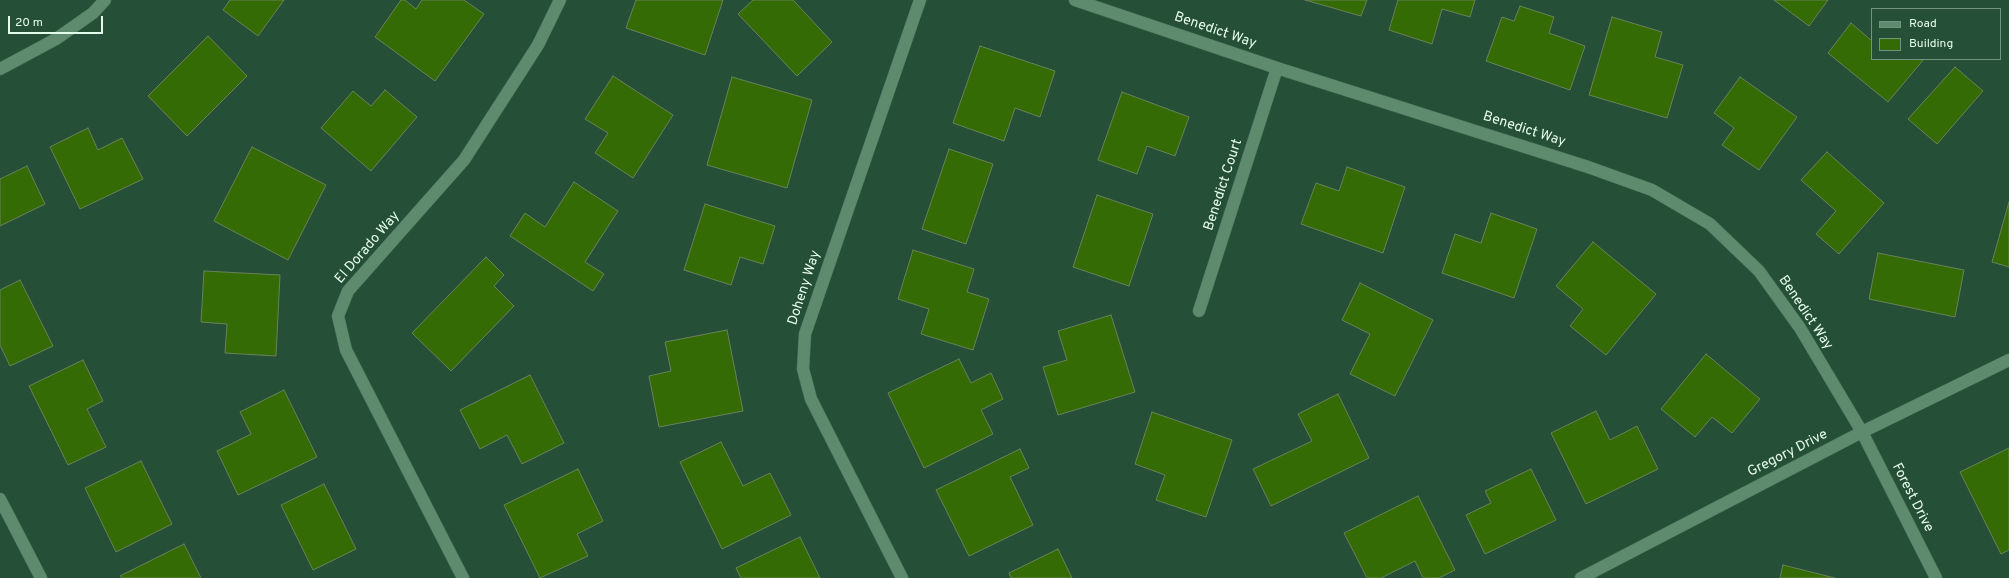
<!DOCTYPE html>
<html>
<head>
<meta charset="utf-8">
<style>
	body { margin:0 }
	#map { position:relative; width:2009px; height:578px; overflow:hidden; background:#254f36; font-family:Overpass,sans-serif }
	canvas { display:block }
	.legend { position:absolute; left:1871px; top:8px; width:130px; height:52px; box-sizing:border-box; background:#254f36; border:1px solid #71947e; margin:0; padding:5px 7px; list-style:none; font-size:12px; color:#e4fceb }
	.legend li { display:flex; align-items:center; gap:8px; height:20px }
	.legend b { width:20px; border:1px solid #71947e }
	.scale { position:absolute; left:8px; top:16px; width:95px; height:18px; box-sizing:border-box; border:2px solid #e4fceb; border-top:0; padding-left:5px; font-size:12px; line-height:14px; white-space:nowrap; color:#e4fceb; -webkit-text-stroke:3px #254f36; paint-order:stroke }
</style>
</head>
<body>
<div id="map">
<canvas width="2009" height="578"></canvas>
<ul class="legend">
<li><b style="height:5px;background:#5e8a6d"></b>Road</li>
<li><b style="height:11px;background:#356b04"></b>Building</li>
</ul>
<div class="scale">20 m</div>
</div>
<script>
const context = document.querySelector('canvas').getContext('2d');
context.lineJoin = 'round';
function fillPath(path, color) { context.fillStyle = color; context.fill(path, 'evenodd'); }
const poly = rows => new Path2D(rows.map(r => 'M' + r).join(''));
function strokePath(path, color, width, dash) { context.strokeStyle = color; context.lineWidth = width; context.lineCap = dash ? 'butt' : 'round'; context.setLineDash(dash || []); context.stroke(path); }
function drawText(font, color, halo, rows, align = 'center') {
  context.font = font + ' Overpass,sans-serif'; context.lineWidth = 3; context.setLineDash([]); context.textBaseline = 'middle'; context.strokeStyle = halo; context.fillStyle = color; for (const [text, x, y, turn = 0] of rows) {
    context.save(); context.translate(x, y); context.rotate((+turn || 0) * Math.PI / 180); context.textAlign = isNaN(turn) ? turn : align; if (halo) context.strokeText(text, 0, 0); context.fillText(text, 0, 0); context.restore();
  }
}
const building = poly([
	[230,0,284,0,258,36,223,10,230,0],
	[401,0,405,0,416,9,422,0,464,0,484,14,435,81,375,37,401,0],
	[636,0,723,0,705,55,626,28,636,0],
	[753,0,793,0,832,42,797,76,738,14,753,0],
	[1305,0,1367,0,1361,16,1305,0],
	[1398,0,1475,0,1470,17,1442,9,1432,44,1389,30,1398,0],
	[1774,0,1828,0,1809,26,1774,0],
	[1520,6,1554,17,1549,33,1585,46,1570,90,1486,61,1502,17,1514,21,1520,6],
	[1612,17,1662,32,1655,57,1683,65,1667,118,1589,95,1612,17],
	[1851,23,1872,41,1872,59,1924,59,1888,102,1828,53,1851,23],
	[208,36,247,76,187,136,148,96,208,36],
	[980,46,1055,71,1040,117,1015,108,1004,141,953,123,980,46],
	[1955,67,1983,91,1937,144,1908,119,1955,67],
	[613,76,673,115,633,178,595,153,608,133,585,119,613,76],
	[732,77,812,100,787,188,707,165,732,77],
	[1740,77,1797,117,1759,170,1722,145,1734,128,1714,113,1740,77],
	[385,90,417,117,371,171,321,128,353,91,371,106,385,90],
	[1122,92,1189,117,1175,156,1147,146,1137,174,1098,160,1122,92],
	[88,128,98,150,122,138,143,179,80,209,50,147,88,128],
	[252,147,326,185,288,260,214,221,252,147],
	[949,149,993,164,966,244,922,229,949,149],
	[1827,152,1884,203,1839,254,1816,234,1836,211,1801,180,1827,152],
	[27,166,45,204,0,226,0,179,27,166],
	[1347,167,1405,187,1383,253,1301,224,1316,183,1339,191,1347,167],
	[574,182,618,211,585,262,604,274,593,291,510,236,525,213,545,227,574,182],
	[1097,195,1153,214,1129,286,1073,267,1097,195],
	[2009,202,2009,267,1992,262,2009,202],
	[705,204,775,226,763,264,740,257,731,285,684,270,705,204],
	[1491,213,1537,229,1514,298,1442,273,1455,234,1481,243,1491,213],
	[1593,242,1656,294,1606,355,1570,326,1583,309,1556,286,1593,242],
	[913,250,974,269,967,292,989,299,973,350,921,334,929,309,898,299,913,250],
	[1878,253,1964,270,1955,317,1869,299,1878,253],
	[486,257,504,275,494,286,514,306,451,371,412,333,486,257],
	[204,271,280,275,276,356,225,353,227,324,201,322,204,271],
	[20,280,53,346,10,366,0,345,0,290,20,280],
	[1360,283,1433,320,1395,396,1350,374,1370,334,1342,320,1360,283],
	[1111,315,1135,392,1058,415,1043,367,1067,360,1058,331,1111,315],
	[727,330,743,411,659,427,649,376,671,371,665,342,727,330],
	[1706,354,1760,399,1732,433,1712,417,1695,437,1661,409,1706,354],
	[959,359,971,383,991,373,1003,399,981,410,993,434,924,468,888,393,959,359],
	[83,360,103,401,87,409,106,447,68,465,29,386,83,360],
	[530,375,564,443,522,464,507,435,480,449,460,410,530,375],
	[284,390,317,457,238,495,217,451,251,434,240,412,284,390],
	[1338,394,1369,458,1271,506,1253,469,1312,441,1298,414,1338,394],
	[1596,411,1610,440,1637,426,1658,469,1586,504,1551,433,1596,411],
	[1152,412,1232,440,1206,517,1156,500,1165,475,1135,464,1152,412],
	[721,442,743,486,770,473,791,515,722,549,680,462,721,442],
	[2009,448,2009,550,2001,554,1960,472,2009,448],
	[1020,449,1029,468,1010,477,1033,525,969,556,936,490,1020,449],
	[141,461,172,524,116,552,85,488,141,461],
	[578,469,603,521,577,534,588,556,540,578,504,505,578,469],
	[1531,469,1556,520,1485,554,1466,515,1491,503,1485,491,1531,469],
	[324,484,356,549,313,570,281,505,324,484],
	[1418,496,1455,570,1439,578,1423,578,1415,561,1381,578,1367,578,1344,533,1418,496],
	[800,537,820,578,741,578,736,568,800,537],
	[184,544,201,578,122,578,120,576,184,544],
	[1058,549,1072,578,1011,578,1009,573,1058,549],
	[1783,565,1835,578,1780,578,1783,565]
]);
fillPath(building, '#356b04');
strokePath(building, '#68825b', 1);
const minor = poly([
	[1075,0,1277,68,1588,167,1652,190,1710,224,1759,271,1800,328,1862,432,1936,578],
	[0,69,56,39,93,13,105,0],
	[1199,311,1277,68],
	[0,499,41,578],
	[463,578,346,350,338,316,348,291,464,160,538,45,560,0],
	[902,578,811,399,803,369,805,334,920,0],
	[1581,578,1862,432,2009,360]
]);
strokePath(minor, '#456d57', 13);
strokePath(minor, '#5e8a6d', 12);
drawText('14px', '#e4fceb', '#254f36', [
	["Benedict Way",1215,31,19],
	["Benedict Way",1524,130,18],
	["Benedict Court",1224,185,-72],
	["El Dorado Way",368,248,-49],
	["Doheny Way",805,288,-72],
	["Benedict Way",1805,313,56],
	["Gregory Drive",1788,454,-27],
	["Forest Drive",1912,498,63]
]);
</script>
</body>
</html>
